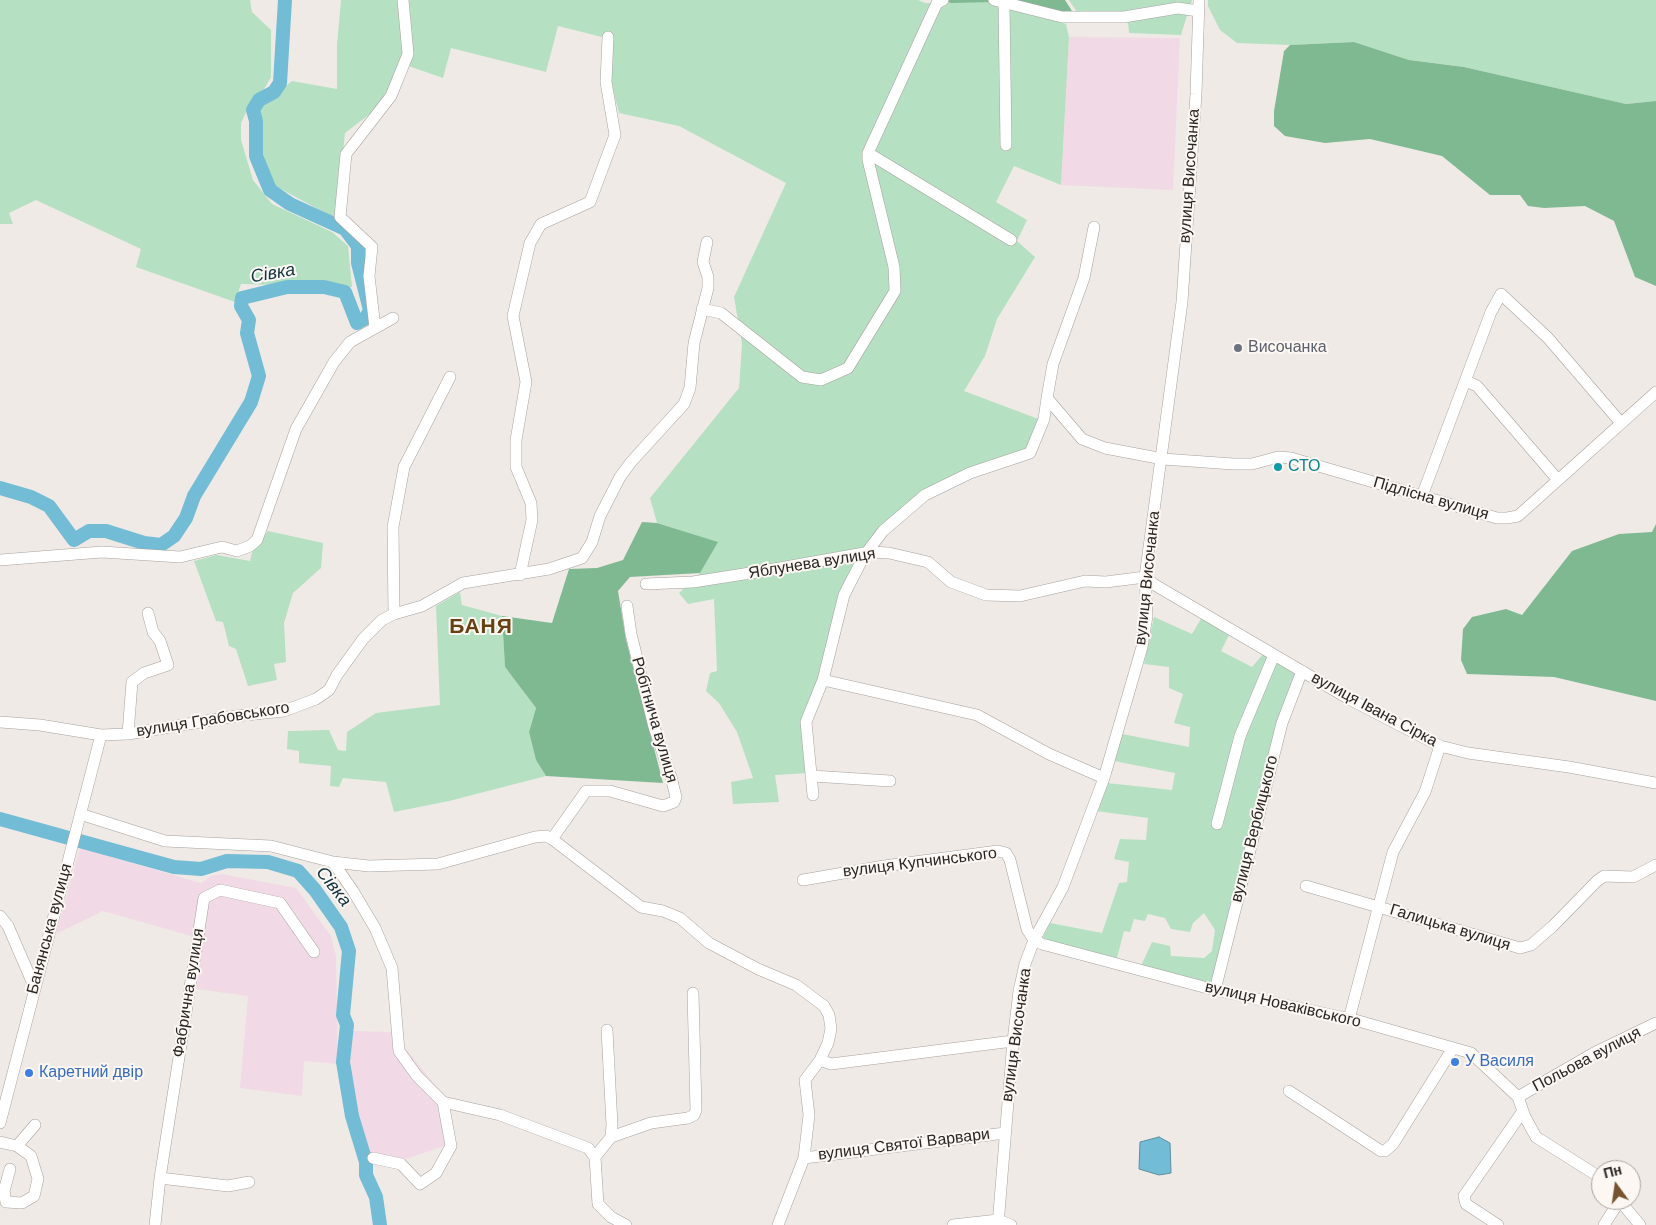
<!DOCTYPE html>
<html>
<head>
<meta charset="utf-8">
<style>
	body { margin:0 }
	#map { position:relative; width:1656px; height:1225px; overflow:hidden; background:#f0eae6; font-family:"DM Sans",sans-serif }
	canvas { display:block }
	.north { position:absolute; left:1591px; top:1160px; width:50px; height:50px; box-sizing:border-box; background:#fdf7f3; border:1px solid #a8a3a0; border-radius:50%; rotate:346deg; font-size:14px; font-weight:700; line-height:20px; text-align:center; color:#282624 }
	.north::after { content:''; display:block; margin:auto; width:18px; height:22px; background:#78542e; clip-path:polygon(50% 0,100% 100%,50% 72%,0 100%) }
</style>
</head>
<body>
<div id="map">
<canvas width="1656" height="1225"></canvas>
<div class="north">Пн</div>
</div>
<script>
const context = document.querySelector('canvas').getContext('2d');
context.lineJoin = 'round';
function fillPath(path, color) { context.fillStyle = color; context.fill(path, 'evenodd'); }
const poly = rows => new Path2D(rows.map(r => 'M' + r).join(''));
function strokePath(path, color, width, dash) { context.strokeStyle = color; context.lineWidth = width; context.lineCap = dash ? 'butt' : 'round'; context.setLineDash(dash || []); context.stroke(path); }
function drawText(font, color, halo, rows, align = 'center') {
  context.font = font + ' "DM Sans",sans-serif'; context.lineWidth = 4; context.setLineDash([]); context.textBaseline = 'middle'; context.strokeStyle = halo; context.fillStyle = color; for (const [text, x, y, turn = 0] of rows) {
    context.save(); context.translate(x, y); context.rotate((+turn || 0) * Math.PI / 180); context.textAlign = isNaN(turn) ? turn : align; if (halo) context.strokeText(text, 0, 0); context.fillText(text, 0, 0); context.restore();
  }
}
fillPath(poly([
	[1069,37,1180,38,1173,190,1061,185],
	[80,848,201,883,211,876,222,874,296,888,331,936,336,956,338,1064,304,1061,302,1096,240,1088,248,996,196,989,202,939,103,911,56,934],
	[352,1031,392,1032,445,1097,447,1145,406,1159,371,1155,357,1115,350,1077]
]), '#f1dae5');
fillPath(poly([
	[0,0,250,0,252,12,271,30,271,77,264,89,251,102,241,123,241,140,253,180,272,204,332,232,348,246,352,287,241,284,235,302,136,267,141,249,36,200,9,213,13,224,0,224],
	[341,0,918,0,925,3,1004,2,1066,24,1069,37,1061,185,1014,166,996,202,1027,220,1017,241,1035,257,997,319,985,356,964,391,1041,420,1028,449,924,492,868,545,803,723,809,773,775,775,779,802,733,804,731,782,753,778,737,732,719,703,706,691,710,673,717,671,714,599,688,604,679,593,700,573,717,542,657,523,650,498,739,388,742,344,734,297,786,183,679,126,619,113,611,81,610,39,558,26,546,72,451,48,443,78,400,63,392,83,375,110,345,133,336,219,272,184,259,146,260,107,292,81,337,89,337,45],
	[1069,0,1192,0,1181,35,1129,33,1128,22,1077,12],
	[1208,0,1656,0,1656,101,1626,104,1464,67,1409,60,1354,42,1290,45,1237,43,1220,30,1208,6],
	[268,531,323,543,321,568,293,593,284,623,286,662,274,664,277,680,248,686,236,649,229,646,223,622,216,621,194,561,217,555,250,561,252,552],
	[460,592,462,605,502,616,505,667,536,708,529,732,536,760,546,776,449,801,394,812,386,782,343,778,339,787,330,786,331,766,299,763,299,751,287,749,288,731,329,730,338,750,346,751,347,732,376,713,440,705,436,606],
	[1154,617,1192,634,1202,617,1230,633,1221,651,1252,667,1264,653,1298,673,1219,988,1141,966,1152,942,1170,946,1171,956,1204,958,1212,951,1215,930,1204,913,1193,923,1190,932,1171,929,1165,918,1148,914,1145,921,1134,919,1130,932,1124,931,1117,958,1042,939,1050,923,1102,933,1119,883,1127,882,1129,862,1114,859,1120,839,1146,840,1148,818,1096,811,1107,783,1172,790,1175,773,1114,761,1122,734,1189,747,1190,727,1174,723,1183,694,1169,688,1169,667,1144,664]
]), '#b5e0c2');
fillPath(poly([
	[941,0,1065,0,1072,11,1050,12,1004,2,951,3],
	[1354,42,1409,60,1464,67,1626,104,1656,101,1656,286,1635,277,1614,221,1585,206,1544,208,1528,206,1520,195,1490,195,1442,156,1370,139,1325,143,1285,136,1274,126,1274,111,1284,51,1290,45],
	[642,522,657,523,718,542,700,573,630,577,618,591,626,640,663,783,546,776,536,760,529,732,536,708,505,667,502,616,552,623,569,569,597,568,623,560],
	[1656,524,1656,701,1554,677,1467,674,1461,660,1463,629,1472,617,1506,609,1522,615,1572,551,1619,534,1652,532]
]), '#7fb992');
const water = poly([
	[1159,1137,1170,1143,1171,1173,1159,1175,1139,1169,1140,1142,1159,1137]
]);
fillPath(water, '#72bcd5');
strokePath(water, '#5c8fa0', 1);
strokePath(poly([
	[0,488,31,497,49,506,74,540,89,531,106,531,144,543,161,545,174,536,186,518,194,496,251,402,259,376,247,333,249,320,241,306,242,298,287,287,324,287,345,292,357,323,366,318,370,310,358,263,358,246,345,229,290,204,270,190,256,156,256,121,253,110,259,100,274,92,280,83,285,0],
	[0,819,174,867,201,869,227,861,268,862,298,871,315,890,341,927,349,951,343,1015,347,1025,343,1062,352,1116,366,1162,366,1175,376,1197,380,1225]
]), '#72bcd5', 14);
const minor = poly([
	[994,0,1062,17,1124,17,1178,8,1198,11],
	[1004,4,1006,145],
	[868,153,1011,240],
	[1094,227,1084,278,1053,364,1047,398,1082,439,1105,448,1163,459,1233,464,1252,464,1278,457,1291,458,1497,518,1507,518,1518,516,1656,392],
	[702,309,721,313,802,377,821,380,848,368,895,291,894,267,868,160,868,153,937,3,943,0],
	[375,328,369,276,372,247,340,217,346,154,391,96,408,54,403,0],
	[1466,381,1477,386,1558,480],
	[1422,496,1491,312,1501,294,1548,338,1621,423],
	[0,560,102,552,180,557,222,547,237,551,250,546,257,540,296,429,334,362,350,342,393,318],
	[520,575,532,520,531,503,516,467,516,440,526,382,513,316,530,243,541,224,590,202,615,135,606,82,608,37],
	[646,584,693,582,763,571,870,552,889,553,928,562,951,582,986,595,1020,596,1085,581,1106,582,1145,577,1155,585,1351,700,1440,746,1468,753,1569,767,1656,783],
	[394,614,393,527,404,467,450,377],
	[823,680,977,715,1049,754,1104,778],
	[0,722,40,725,101,735,128,734,236,716,284,711,316,699,329,690,337,675,363,639,382,620,394,614,422,606,463,583,549,569,582,558,592,542,600,516,620,477,631,462,684,404,690,388,694,343,708,288,708,277,703,262,707,242],
	[128,734,132,682,144,673,168,665,160,641,153,632,148,613],
	[812,776,890,781],
	[813,795,806,722,823,680,844,595,864,556,883,531,925,495,970,473,1030,453,1044,419,1047,398],
	[80,814,165,841,271,846,333,862,369,866,438,864,535,837,546,836,552,839,641,907,663,911,680,918,709,943,758,969,796,985,824,1006,829,1015,831,1029,828,1043,820,1060,805,1080,809,1115,804,1158,778,1225],
	[1217,824,1240,736,1274,655],
	[552,839,586,791,610,791,663,806,674,802,676,797,671,777,654,727,631,634,627,606],
	[333,862,353,891,375,928,392,968,399,1051,417,1076,443,1102,500,1115,588,1148,595,1157,598,1204,611,1217,626,1225],
	[803,880,884,866,998,851,1006,853,1010,860,1027,929,1034,940],
	[1306,886,1520,948,1531,945,1553,926,1597,881,1604,876,1633,877,1656,865],
	[0,916,8,926,34,986],
	[1034,940,1042,944,1215,990,1355,1020,1471,1053,1518,1097,1525,1117,1536,1137,1601,1178],
	[1215,990,1282,723,1302,671],
	[1349,1019,1393,852,1425,792,1440,746],
	[820,1060,831,1064,1013,1041],
	[1289,1091,1381,1151,1385,1151,1393,1144,1453,1048],
	[1518,1097,1594,1053,1656,1023],
	[0,1123,101,735],
	[611,1137,651,1123,688,1118,694,1115,696,1110,693,993],
	[0,1142,17,1146,35,1125],
	[595,1157,611,1137,612,1125,607,1030],
	[373,1158,401,1164,420,1184,436,1173,451,1146,443,1102],
	[804,1158,1005,1133],
	[10,1169,4,1191,6,1202,22,1203,34,1196,38,1179,31,1156,17,1146],
	[160,1178,228,1186,249,1182],
	[1620,1201,1640,1225],
	[155,1225,160,1178,204,898,220,890,280,903,314,952],
	[953,1225,998,1220,1011,1225],
	[998,1225,1013,1041,1019,991,1025,964,1034,940,1063,887,1104,778,1142,647,1147,616,1145,577,1182,302,1196,94,1199,0],
	[1498,1225,1466,1204,1464,1196,1523,1111],
	[1604,1225,1620,1200]
]);
strokePath(minor, '#a7a29e', 12);
strokePath(minor, '#fff', 11);
for (const [x, y, r, color] of [
	[1238,348,5,"#6b7280"],
	[1278,467,5,"#0f9aa8"],
	[1455,1062,5,"#3f7fe0"],
	[29,1073,5,"#3f7fe0"]
]) { const dot = new Path2D(); dot.arc(x, y, r, 0, 2 * Math.PI); context.fillStyle = color; context.fill(dot); strokePath(dot, '#fdf7f3', 2); }
drawText('16px', '#282624', '#fdf7f3', [
	["вулиця Височанка",1190,176,-86],
	["Підлісна вулиця",1431,499,16],
	["Яблунева вулиця",812,564,-9],
	["вулиця Височанка",1148,578,-84],
	["вулиця Івана Сірка",1374,710,28],
	["вулиця Грабовського",213,720,-9],
	["Робітнича вулиця",654,720,74],
	["вулиця Вербицького",1255,829,-76],
	["вулиця Купчинського",920,863,-7],
	["Галицька вулиця",1450,928,17],
	["Банянська вулиця",50,929,-75],
	["Фабрична вулиця",189,993,-81],
	["вулиця Новаківського",1283,1005,13],
	["вулиця Височанка",1017,1035,-82],
	["Польова вулиця",1587,1060,-28],
	["вулиця Святої Варвари",904,1145,-7]
]);
drawText('16px', '#5b616d', '#fdf7f3', [
	["Височанка",1248,348]
], 'left');
drawText('16px', '#0d838f', '#fdf7f3', [
	["СТО",1288,467]
], 'left');
drawText('16px', '#366cbe', '#fdf7f3', [
	["У Василя",1465,1062],
	["Каретний двір",39,1073]
], 'left');
drawText('italic 18px', '#10333f', '#fdf7f3', [
	["Сівка",273,274,-10],
	["Сівка",333,887,52]
]);
context.letterSpacing = '1px';
drawText('bold 21px', '#684113', '#fdf7f3', [
	["БАНЯ",481,627]
]);
context.letterSpacing = '0px';
</script>
</body>
</html>
